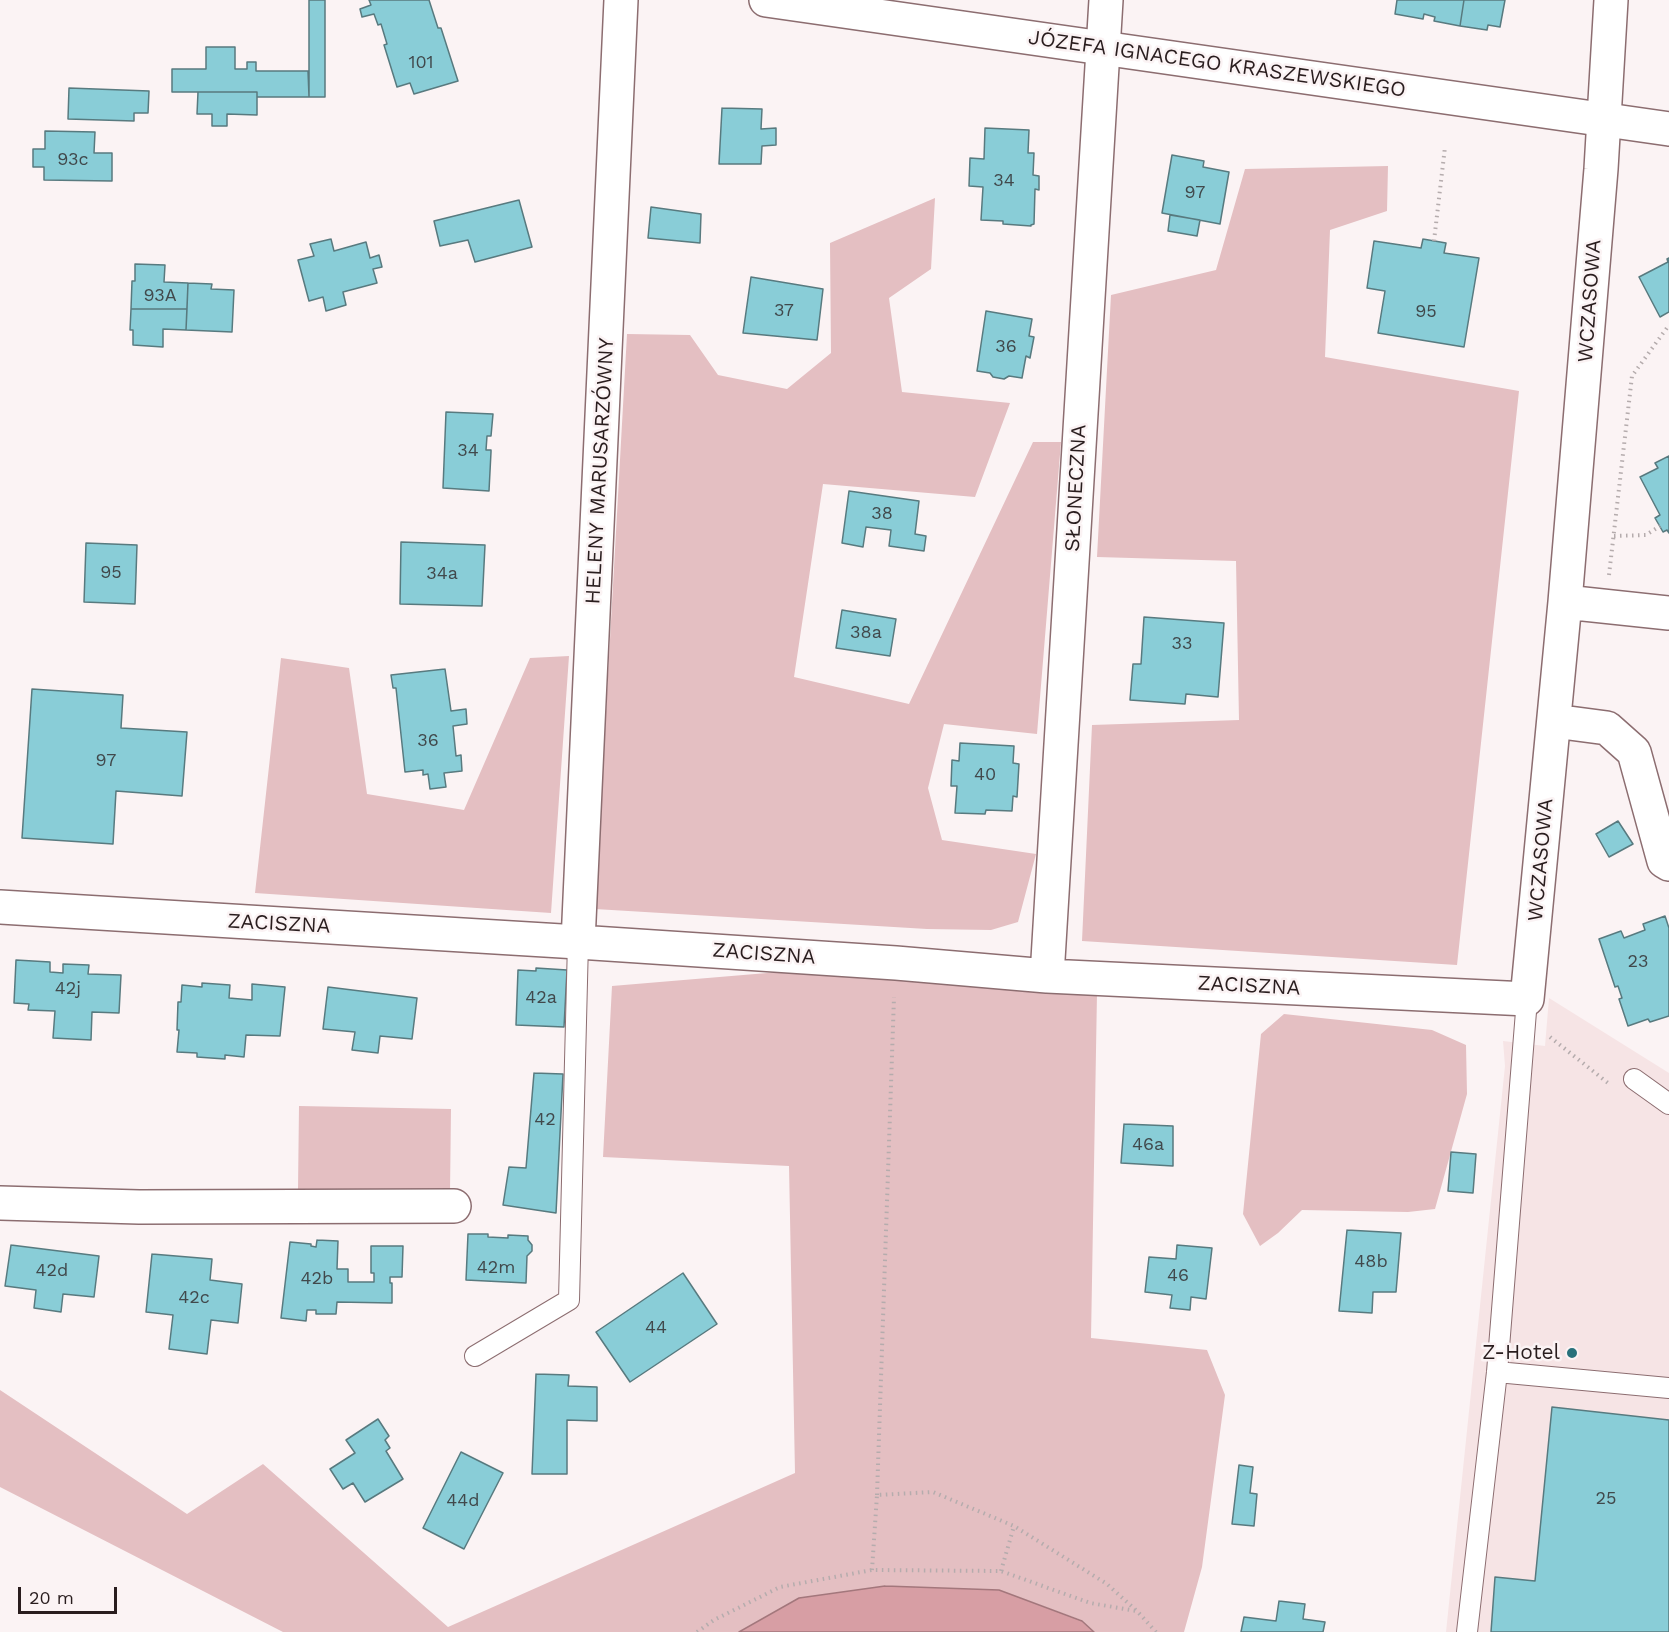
<!DOCTYPE html>
<html>
<head>
<meta charset="utf-8">
<style>
	body { margin:0 }
	#map { position:relative; width:1669px; height:1632px; overflow:hidden; background:#fbf3f4; font-family:"Work Sans",sans-serif }
	canvas { display:block }
	.scale { position:absolute; left:18px; top:1587px; width:99px; height:27px; box-sizing:border-box; border:3px solid #291d1e; border-top:0; padding-left:8px; font-size:18px; line-height:21px; white-space:nowrap; color:#291d1e; -webkit-text-stroke:4px #fbf3f4; paint-order:stroke }
</style>
</head>
<body>
<div id="map">
<canvas width="1669" height="1632"></canvas>
<div class="scale">20 m</div>
</div>
<script>
const context = document.querySelector('canvas').getContext('2d');
context.lineJoin = 'round';
function fillPath(path, color) { context.fillStyle = color; context.fill(path, 'evenodd'); }
const poly = rows => new Path2D(rows.map(r => 'M' + r).join(''));
function strokePath(path, color, width, dash) { context.strokeStyle = color; context.lineWidth = width; context.lineCap = dash ? 'butt' : 'round'; context.setLineDash(dash || []); context.stroke(path); }
function drawText(font, color, halo, rows, align = 'center') {
  context.font = font + ' "Work Sans",sans-serif'; context.lineWidth = 5; context.setLineDash([]); context.textBaseline = 'middle'; context.strokeStyle = halo; context.fillStyle = color; for (const [text, x, y, turn = 0] of rows) {
    context.save(); context.translate(x, y); context.rotate((+turn || 0) * Math.PI / 180); context.textAlign = isNaN(turn) ? turn : align; if (halo) context.strokeText(text, 0, 0); context.fillText(text, 0, 0); context.restore();
  }
}
fillPath(poly([
	[1549,998,1669,1073,1669,1632,1446,1632,1505,1066,1503,1041,1545,1046]
]), '#f6e4e5');
fillPath(poly([
	[1388,166,1387,211,1330,230,1325,357,1519,391,1457,965,1082,941,1092,725,1239,720,1236,561,1097,557,1111,295,1216,270,1245,169],
	[935,198,931,269,889,298,902,392,1010,403,975,497,823,484,794,677,909,704,1033,442,1061,442,1037,734,944,724,928,788,942,840,1036,854,1018,922,991,930,927,929,595,909,627,334,690,335,718,375,787,389,831,353,830,243],
	[569,656,551,913,255,893,281,658,349,668,367,794,464,810,530,658],
	[779,972,1097,993,1091,1338,1207,1350,1225,1395,1202,1567,1184,1632,1094,1632,1081,1620,999,1590,885,1586,799,1598,739,1632,283,1632,0,1487,0,1390,187,1514,263,1464,448,1627,795,1473,789,1166,603,1157,612,986],
	[1284,1014,1432,1030,1466,1045,1467,1094,1435,1209,1408,1212,1302,1210,1278,1233,1260,1246,1243,1214,1261,1034],
	[299,1106,451,1109,450,1192,298,1189]
]), '#e4bfc2');
const water = poly([
	[885,1586,999,1590,1082,1621,1094,1632,739,1632,799,1598,885,1586]
]);
fillPath(water, '#d79ea4');
strokePath(water, '#a3777c', 1.5);
const building = poly([
	[309,0,325,0,325,97,309,97,309,0],
	[369,0,429,0,438,28,441,28,458,81,414,94,410,83,397,87,384,45,387,44,381,24,378,25,374,14,362,17,360,9,371,5,369,0],
	[1397,0,1464,0,1460,26,1434,21,1435,17,1424,14,1423,19,1395,14,1397,0],
	[1464,0,1505,0,1500,27,1488,25,1487,30,1460,26,1464,0],
	[206,47,235,47,235,69,247,69,247,62,256,62,256,71,308,71,309,97,257,97,257,92,172,92,172,69,206,69,206,47],
	[69,88,149,91,148,113,134,113,134,121,68,119,69,88],
	[198,92,257,92,257,115,227,114,227,126,212,126,212,114,197,114,198,92],
	[722,108,762,109,761,129,776,128,776,145,762,146,761,164,719,164,722,108],
	[985,128,1029,130,1028,153,1034,153,1033,175,1039,176,1039,190,1035,189,1034,224,1031,225,1031,226,1003,224,1003,221,981,220,983,187,969,186,970,158,984,159,985,128],
	[45,131,95,132,94,153,112,153,112,181,44,180,44,167,33,167,33,149,45,149,45,131],
	[1172,155,1204,161,1203,167,1229,172,1220,224,1162,213,1172,155],
	[519,200,532,247,475,262,468,240,440,246,434,221,519,200],
	[651,207,701,214,700,243,648,238,651,207],
	[1170,215,1200,220,1197,236,1168,231,1170,215],
	[331,239,334,251,366,242,370,258,379,255,382,267,373,269,377,283,343,292,346,305,326,311,323,297,309,301,298,260,314,256,310,244,331,239],
	[1423,239,1446,243,1444,253,1479,258,1464,347,1378,333,1385,291,1367,288,1374,241,1421,248,1423,239],
	[1669,258,1669,312,1660,317,1639,277,1668,262,1667,259,1669,258],
	[135,264,165,265,164,282,188,283,187,309,131,309,132,281,135,281,135,264],
	[751,277,823,289,817,340,743,333,751,277],
	[188,283,212,284,211,289,234,290,232,332,186,330,188,283],
	[131,309,187,309,186,330,163,329,163,347,133,345,133,330,130,330,131,309],
	[986,311,1032,319,1029,336,1034,337,1030,358,1026,356,1022,378,1009,376,1004,379,993,377,990,373,977,371,986,311],
	[446,412,493,414,491,436,487,436,486,450,491,450,491,452,489,491,443,488,446,412],
	[1669,456,1669,533,1667,530,1663,532,1655,518,1660,515,1640,477,1658,468,1655,463,1669,456],
	[849,491,919,501,915,534,926,536,924,551,889,546,891,530,866,527,863,547,842,543,849,491],
	[401,542,485,545,482,606,400,604,401,542],
	[86,543,137,545,135,604,84,602,86,543],
	[842,610,896,619,890,656,836,648,842,610],
	[1144,617,1224,623,1218,697,1186,694,1185,704,1130,700,1133,664,1141,664,1144,617],
	[445,669,451,711,466,709,467,724,453,726,456,756,461,755,462,771,444,773,446,787,430,789,428,774,423,775,423,770,405,772,396,688,393,688,391,675,445,669],
	[32,689,123,695,121,728,187,732,182,796,116,791,113,844,22,838,32,689],
	[960,743,1014,746,1013,763,1019,764,1017,797,1013,796,1012,811,986,810,985,814,955,813,957,786,951,786,952,760,959,761,960,743],
	[1618,821,1633,844,1609,857,1596,834,1618,821],
	[1665,916,1669,928,1669,1016,1650,1022,1648,1019,1628,1026,1619,999,1622,998,1618,986,1615,987,1599,939,1621,931,1624,938,1645,930,1643,924,1665,916],
	[16,960,50,962,50,972,63,973,63,964,89,965,88,974,121,975,119,1013,92,1012,91,1040,53,1038,55,1011,28,1010,29,1004,14,1003,16,960],
	[536,968,567,970,564,1027,516,1025,518,970,536,971,536,968],
	[202,983,230,985,229,998,252,1000,252,984,285,987,280,1036,246,1035,244,1057,225,1055,225,1059,197,1057,197,1053,177,1052,179,1030,177,1030,178,1002,181,1002,182,985,202,987,202,983],
	[328,987,417,998,412,1039,380,1036,378,1053,352,1050,355,1032,323,1029,328,987],
	[534,1073,563,1074,556,1213,503,1205,509,1167,526,1168,534,1073],
	[1124,1124,1173,1126,1173,1166,1121,1163,1124,1124],
	[1451,1152,1476,1154,1473,1193,1448,1191,1451,1152],
	[1347,1230,1401,1233,1396,1292,1373,1292,1372,1313,1339,1311,1347,1230],
	[468,1234,488,1234,488,1237,508,1238,508,1235,528,1236,528,1240,532,1245,532,1251,527,1256,526,1283,466,1280,468,1234],
	[317,1240,338,1241,337,1269,348,1269,348,1282,374,1282,374,1273,371,1273,371,1246,403,1246,402,1277,390,1277,390,1283,392,1283,392,1303,337,1302,336,1314,316,1314,316,1310,307,1310,306,1321,281,1318,290,1242,311,1244,311,1246,316,1247,317,1240],
	[11,1245,99,1256,94,1297,63,1294,61,1312,34,1308,36,1290,5,1286,11,1245],
	[1177,1245,1212,1248,1206,1299,1191,1297,1190,1310,1170,1308,1172,1295,1145,1292,1149,1257,1176,1259,1177,1245],
	[152,1254,212,1259,210,1280,242,1284,238,1323,211,1320,207,1354,169,1349,173,1315,146,1312,152,1254],
	[683,1273,717,1324,630,1382,596,1332,683,1273],
	[536,1374,569,1375,568,1386,597,1387,597,1421,567,1420,567,1474,532,1474,536,1374],
	[1552,1407,1669,1420,1669,1632,1491,1632,1495,1577,1535,1581,1552,1407],
	[378,1419,389,1436,385,1440,390,1448,386,1451,403,1479,365,1502,353,1483,343,1489,330,1469,355,1453,346,1440,378,1419],
	[461,1452,503,1473,464,1549,423,1528,461,1452],
	[1239,1465,1253,1467,1250,1493,1257,1494,1254,1526,1232,1524,1239,1465],
	[1279,1601,1305,1604,1303,1619,1325,1622,1323,1632,1241,1632,1244,1617,1276,1621,1279,1601]
]);
fillPath(building, '#89cdd7');
strokePath(building, '#587a7f', 1.5);
const service = poly([
	[1634,1079,1669,1104],
	[475,1356,569,1300,578,942],
	[1497,1372,1669,1388],
	[1467,1632,1497,1372,1527,999]
]);
const minor = poly([
	[1565,602,1669,613],
	[1554,721,1607,728,1634,752,1664,861,1669,864],
	[0,907,578,942,896,963,1047,976,1527,999,1565,602,1601,169,1611,0],
	[578,942,621,0],
	[1047,976,1106,0],
	[0,1203,139,1207,454,1206]
]);
const tertiary = poly([
	[766,0,1669,129]
]);
strokePath(service, '#8c6d70', 22);
strokePath(minor, '#8c6d70', 36);
strokePath(tertiary, '#8c6d70', 36);
strokePath(poly([
	[1434,241,1445,147],
	[1614,536,1646,535,1660,526],
	[1609,575,1632,376,1669,325],
	[1550,1037,1608,1083],
	[877,1495,894,997],
	[872,1570,877,1495,933,1492,1014,1526,1107,1584,1137,1611,1156,1632],
	[1001,1571,1014,1526],
	[697,1632,714,1620,780,1587,872,1570,1001,1571,1090,1603,1137,1611]
]), '#b5acad', 4, [1.5, 4.5]);
strokePath(service, '#fff', 20);
strokePath(minor, '#fff', 33);
strokePath(tertiary, '#fff', 33);
for (const [x, y, r, color] of [
	[1572,1353,6,"#28717b"]
]) { const dot = new Path2D(); dot.arc(x, y, r, 0, 2 * Math.PI); context.fillStyle = color; context.fill(dot); strokePath(dot, '#fbf3f4', 2); }
drawText('18px', '#41494c', null, [
	["101",421,63],
	["93c",73,160],
	["34",1004,181],
	["97",1195,193],
	["93A",160,296],
	["37",784,311],
	["95",1426,312],
	["36",1006,347],
	["34",468,451],
	["38",882,514],
	["95",111,573],
	["34a",442,574],
	["38a",866,633],
	["33",1182,644],
	["36",428,741],
	["97",106,761],
	["40",985,775],
	["23",1638,962],
	["42j",68,989],
	["42a",541,998],
	["42",545,1120],
	["46a",1148,1145],
	["48b",1371,1262],
	["42m",496,1268],
	["42d",52,1271],
	["46",1178,1276],
	["42b",317,1279],
	["42c",194,1298],
	["44",656,1328],
	["25",1606,1499],
	["44d",463,1501]
]);
drawText('21px', '#291d1e', '#fbf3f4', [
	["JÓZEFA IGNACEGO KRASZEWSKIEGO",1217,64,8],
	["WCZASOWA",1590,301,-86],
	["HELENY MARUSARZÓWNY",600,471,-87],
	["SŁONECZNA",1076,488,-87],
	["WCZASOWA",1541,860,-85],
	["ZACISZNA",279,924,3],
	["ZACISZNA",764,954,4],
	["ZACISZNA",1249,986,3]
]);
drawText('21px', '#291d1e', '#fbf3f4', [
	["Z-Hotel",1560,1353]
], 'right');
</script>
</body>
</html>
